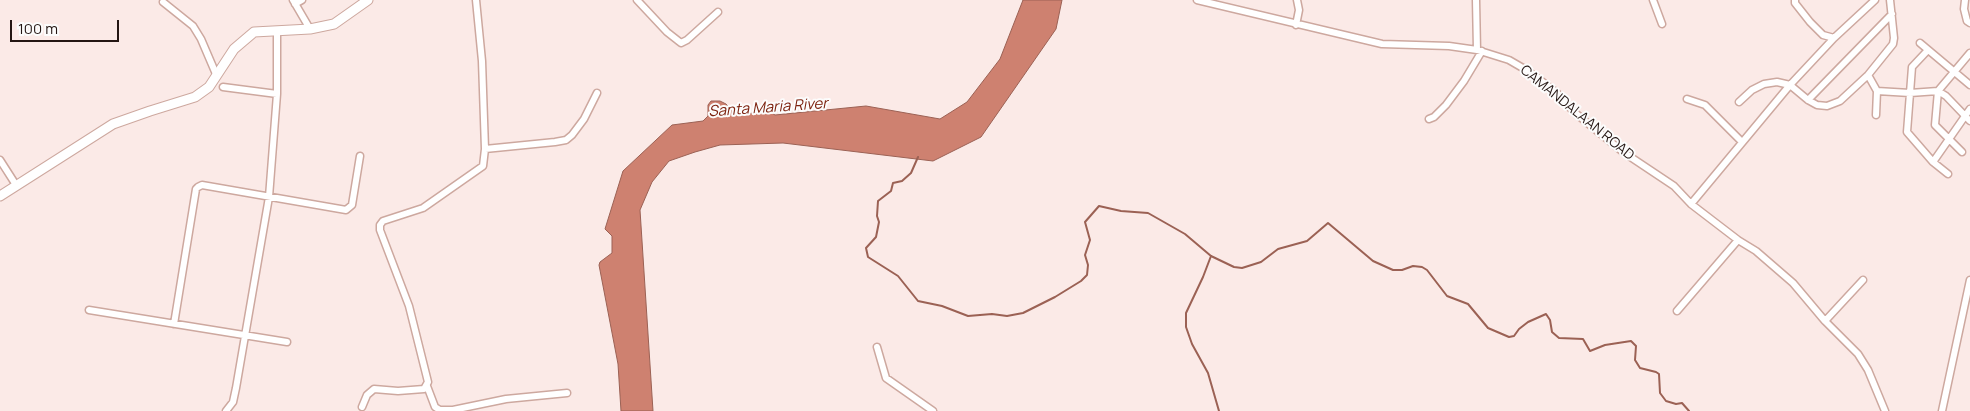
<!DOCTYPE html>
<html>
<head>
<meta charset="utf-8">
<style>
	body { margin:0 }
	#map { position:relative; width:1970px; height:411px; overflow:hidden; background:#fbeae7; font-family:Manrope,sans-serif }
	canvas { display:block }
	.scale { position:absolute; left:10px; top:20px; width:109px; height:22px; box-sizing:border-box; border:2px solid #241613; border-top:0; padding-left:6px; font-size:15px; line-height:18px; white-space:nowrap; color:#241613; -webkit-text-stroke:4px #fcfcfc; paint-order:stroke }
</style>
</head>
<body>
<div id="map">
<canvas width="1970" height="411"></canvas>
<div class="scale">100 m</div>
</div>
<script>
const context = document.querySelector('canvas').getContext('2d');
context.lineJoin = 'round';
function fillPath(path, color) { context.fillStyle = color; context.fill(path, 'evenodd'); }
const poly = rows => new Path2D(rows.map(r => 'M' + r).join(''));
function strokePath(path, color, width, dash) { context.strokeStyle = color; context.lineWidth = width; context.lineCap = dash ? 'butt' : 'round'; context.setLineDash(dash || []); context.stroke(path); }
function drawText(font, color, halo, rows, align = 'center') {
  context.font = font + ' Manrope,sans-serif'; context.lineWidth = 4; context.setLineDash([]); context.textBaseline = 'middle'; context.strokeStyle = halo; context.fillStyle = color; for (const [text, x, y, turn = 0] of rows) {
    context.save(); context.translate(x, y); context.rotate((+turn || 0) * Math.PI / 180); context.textAlign = isNaN(turn) ? turn : align; if (halo) context.strokeText(text, 0, 0); context.fillText(text, 0, 0); context.restore();
  }
}
const water = poly([
	[1023,0,1062,0,1056,29,981,137,933,161,783,143,720,145,695,152,669,161,652,182,640,210,653,411,621,411,618,364,599,265,600,262,612,253,612,236,605,229,623,171,672,125,703,121,708,116,708,105,711,101,720,101,726,104,737,115,753,113,764,108,775,115,866,106,940,119,967,102,1000,59,1023,0]
]);
fillPath(water, '#ce8170');
strokePath(water, '#9b6154', 1);
strokePath(poly([
	[918,157,911,173,902,181,893,183,891,191,878,201,877,216,879,222,876,237,866,248,868,257,898,276,918,301,942,306,968,316,992,314,1007,316,1023,313,1055,297,1081,281,1087,275,1088,265,1085,255,1090,240,1085,222,1099,206,1121,211,1148,213,1185,234,1211,256,1234,267,1242,268,1261,262,1278,249,1307,241,1328,223,1373,261,1393,270,1402,270,1413,266,1422,267,1427,270,1447,296,1468,304,1488,328,1509,337,1514,336,1519,329,1528,322,1546,314,1550,320,1552,332,1559,338,1583,339,1590,351,1605,345,1631,341,1636,346,1635,360,1640,368,1656,372,1659,374,1660,393,1666,401,1676,404,1682,403,1689,411],
	[1211,256,1203,277,1186,313,1186,327,1192,344,1208,373,1219,411]
]), '#9b6154', 2);
const street = poly([
	[293,0,310,29],
	[637,0,667,32,681,43,687,40,718,12],
	[1197,0,1382,44,1449,46,1477,50,1509,60,1528,71,1556,92,1574,112,1623,152,1674,186,1691,204,1738,240,1756,251,1793,283,1825,321,1858,354,1868,370,1885,411],
	[1476,0,1477,50],
	[1653,0,1662,24],
	[1795,0,1795,3,1810,22,1823,35,1834,38],
	[1965,0,1964,9,1967,21,1970,23],
	[163,2,193,26,201,39,216,74],
	[295,4,302,0],
	[1296,25,1299,10,1297,0],
	[1920,43,1970,85],
	[1928,50,1912,67,1907,132,1933,162,1948,174],
	[1868,75,1877,91,1910,93,1938,91,1946,96,1970,121],
	[223,87,277,94],
	[1687,99,1705,105,1742,142],
	[1808,100,1892,14],
	[1739,102,1752,90,1764,84,1777,82,1790,85,1808,100,1817,105,1827,106,1840,101,1868,75,1893,44,1894,38,1890,0],
	[1876,115,1877,91],
	[1429,119,1434,117,1446,105,1464,81,1482,51],
	[485,149,555,142,566,140,572,135,584,119,597,93],
	[1962,152,1935,125,1938,91,1970,53],
	[0,160,16,185],
	[1933,162,1970,109],
	[1691,204,1790,85,1834,38,1875,0],
	[89,310,287,342],
	[1677,311,1738,240],
	[1825,321,1863,280],
	[174,324,196,189,198,187,202,185,346,210,352,205,360,156],
	[877,347,886,378,933,411],
	[427,386,435,407,440,410,453,410,506,399,567,393],
	[362,407,367,395,374,389,398,391,424,389,428,382,409,306,380,230,380,225,383,221,423,208,483,166,485,149,482,61,476,0],
	[226,411,233,402,236,388,269,197,277,94,277,31],
	[1942,411,1970,280]
]);
const secondary = poly([
	[0,196,113,124,150,111,195,97,209,87,234,49,254,32,310,29,334,24,368,0]
]);
strokePath(street, '#cda89f', 9);
strokePath(secondary, '#cda89f', 11);
strokePath(street, '#fff', 6);
strokePath(secondary, '#fff', 9);
drawText('14px', '#241613', '#fcfcfc', [
	["CAMANDALAAN ROAD",1577,113,39]
]);
drawText('italic 15px', '#7d220f', '#fcfcfc', [
	["Santa Maria River",768,108,-4]
]);
</script>
</body>
</html>
